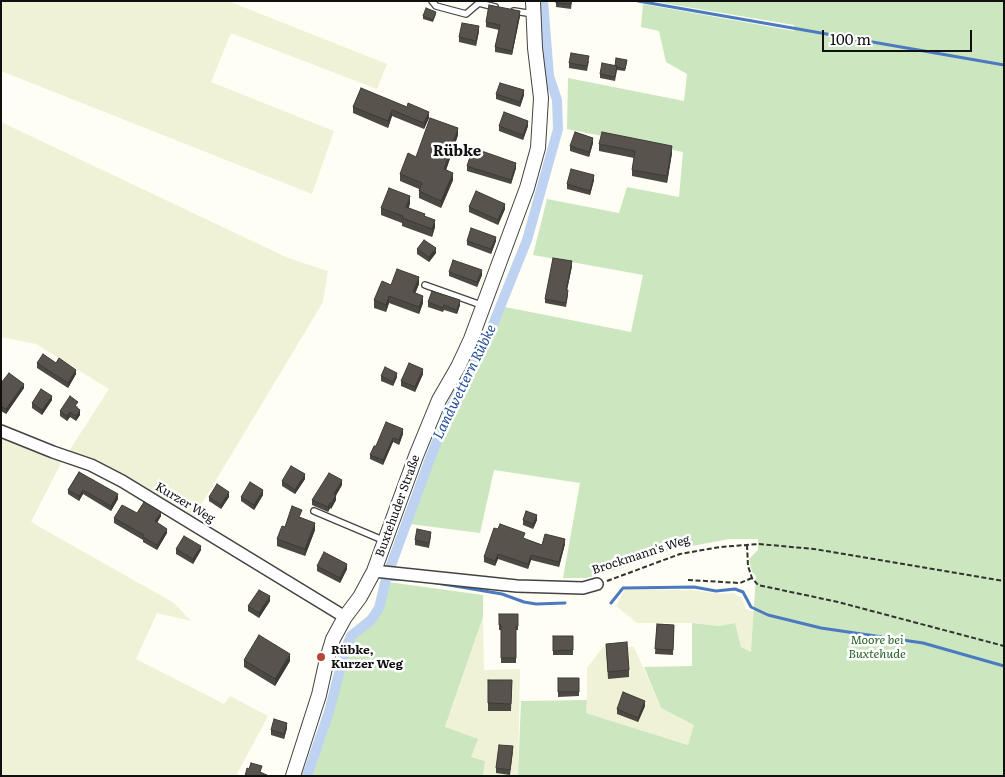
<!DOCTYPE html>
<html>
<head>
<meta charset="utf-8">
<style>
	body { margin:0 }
	#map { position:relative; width:1005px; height:777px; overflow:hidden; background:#fefef4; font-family:Literata,serif }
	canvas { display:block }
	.frame { position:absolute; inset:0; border:2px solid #101010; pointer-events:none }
	.scale { position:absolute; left:822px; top:30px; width:150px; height:22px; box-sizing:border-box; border:2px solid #101010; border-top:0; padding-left:6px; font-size:15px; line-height:18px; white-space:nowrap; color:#101010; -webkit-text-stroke:4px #fff; paint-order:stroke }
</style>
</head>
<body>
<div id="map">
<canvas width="1005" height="777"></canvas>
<div class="frame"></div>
<div class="scale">100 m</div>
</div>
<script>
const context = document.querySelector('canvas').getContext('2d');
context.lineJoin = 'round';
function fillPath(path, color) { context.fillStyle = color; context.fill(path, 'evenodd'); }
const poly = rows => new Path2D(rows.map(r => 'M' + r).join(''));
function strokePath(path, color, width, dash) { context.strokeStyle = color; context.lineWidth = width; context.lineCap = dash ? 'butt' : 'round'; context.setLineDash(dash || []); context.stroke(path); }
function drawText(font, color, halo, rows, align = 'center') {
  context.font = font + ' Literata,serif'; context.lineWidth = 5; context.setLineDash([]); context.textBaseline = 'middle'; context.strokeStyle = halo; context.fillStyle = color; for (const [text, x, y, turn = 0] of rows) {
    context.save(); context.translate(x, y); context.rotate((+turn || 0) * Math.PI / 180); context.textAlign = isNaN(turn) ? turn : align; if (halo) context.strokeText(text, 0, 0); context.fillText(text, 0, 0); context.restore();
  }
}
fillPath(poly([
	[1,1,228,1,387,64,377,89,231,33,211,82,334,131,312,194,1,71],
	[1,122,288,258,328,271,323,302,192,520,67,454,109,389,36,344,1,337],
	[1,437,62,461,31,522,174,603,191,621,157,613,136,659,224,704,230,696,268,716,236,776,1,776],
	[625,589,692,590,719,594,734,593,742,598,746,609,786,624,1004,731,811,684,741,647,735,623,719,626,692,623,637,623,616,606],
	[483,617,484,670,520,669,518,776,483,776,485,761,471,757,445,728],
	[603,647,634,647,661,708,695,725,688,745,586,713,587,700,587,668]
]), '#eff2d6');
fillPath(poly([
	[651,1,1004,1,1004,776,518,776,521,701,587,700,586,713,688,745,694,725,661,708,644,667,692,666,692,623,719,626,735,623,741,647,751,652,756,576,752,572,749,559,758,550,758,539,729,539,671,550,619,569,586,578,563,578,580,483,494,470,480,533,410,524,435,457,460,396,505,307,631,332,643,275,533,255,547,199,619,213,627,187,679,197,683,152,567,129,568,78,684,101,687,74,666,62,659,31,641,27,643,4,794,31,794,25],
	[388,582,483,595,483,617,445,727,478,739,471,757,485,761,483,776,312,776,332,717,347,650,352,638,372,624,381,611]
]), '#cce6c0');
strokePath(poly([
	[638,1,1004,65],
	[386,579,402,579],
	[431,582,502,594,524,602,536,604,565,603],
	[611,603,623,588,694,587,716,591,735,589,743,592,751,607,768,615,821,628,923,643,1004,666]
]), '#4b7ac1', 3);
strokePath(poly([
	[307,776,329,712,345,650,351,636,371,620,379,608,386,579,431,456,451,407,490,332,527,240,558,129,557,100,549,76,543,1]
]), '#bdd3f1', 10);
const service = poly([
	[432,1,436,6,466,14,479,3,495,7],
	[514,11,534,14],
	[425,285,484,306],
	[314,511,385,541]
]);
const minor = poly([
	[1,431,53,452,91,465,122,481,345,617],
	[374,571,517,586,583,588,597,584]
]);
const tertiary = poly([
	[293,776,319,695,327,659,333,639,345,617,360,597,374,571,416,456,439,400,458,367,471,339,527,188,538,148,541,98,535,48,533,1]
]);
strokePath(service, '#434343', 8);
strokePath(minor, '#434343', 14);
strokePath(tertiary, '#434343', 16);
strokePath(poly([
	[747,545,748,566,752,578,758,585,838,602,1004,646],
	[688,580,740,583,752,578],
	[607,581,680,554,720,547,759,544,814,549,1004,581]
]), '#323232', 2, [5, 2.5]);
strokePath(service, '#fff', 5.5);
strokePath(minor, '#fff', 11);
strokePath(tertiary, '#fff', 14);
fillPath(poly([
	[556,1,572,1,571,9,556,7],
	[436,14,433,22,423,19,423,16],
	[520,16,512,55,495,52,495,47,499,30,486,27,486,22],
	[479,31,476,46,459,42,459,37],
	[589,61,587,71,569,68,569,63],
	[627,62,625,71,617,70,615,81,600,78,600,74,615,66],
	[361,88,429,118,424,129,392,116,388,128,353,113,353,107],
	[496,94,524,95,520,107,496,99],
	[499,126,528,126,523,140,499,131],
	[458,135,446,170,453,180,441,208,419,198,419,189,400,181,400,174,416,157],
	[593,143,589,157,570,151,570,146],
	[599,144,672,153,667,183,632,176,632,170,634,158,599,151],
	[467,166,516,168,511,184,467,171],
	[594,180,590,195,567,189,567,184],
	[410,203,409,208,425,216,435,227,432,237,402,226,402,223,381,215,381,208],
	[469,207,505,209,498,225,469,212],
	[467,241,496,241,491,254,467,245],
	[417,249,436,253,429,262,417,254],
	[572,266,567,290,568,295,566,307,545,303,545,299],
	[449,272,482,275,477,287,449,276],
	[419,284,415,293,423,303,419,314,389,303,386,312,374,308,374,300,391,285],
	[428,302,460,305,457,314,444,310,443,312,428,307],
	[37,363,56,363,76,374,68,388,37,368],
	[423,374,415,392,401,386,401,381],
	[381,376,397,377,393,386,381,381],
	[1,383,24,388,6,414,1,411],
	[52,400,42,415,32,408,32,403],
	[78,406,77,407,80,415,76,421,70,417,67,421,60,416,60,411],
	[403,429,403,434,399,445,393,442,383,465,370,459,370,455,376,446],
	[79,472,118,499,111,511,83,494,79,501,68,494,68,490],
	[305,479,295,494,282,486,282,481],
	[342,485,336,495,336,500,331,509,330,508,328,512,312,505,312,500],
	[263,495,254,510,241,501,241,497],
	[209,497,229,497,221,509,209,501],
	[137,513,161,516,157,523,167,533,157,550,143,542,143,540,114,523,114,518],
	[302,517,301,518,315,530,305,556,277,546,277,539,285,527],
	[523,520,537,520,533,529,523,525],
	[431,536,429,548,415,545,415,540],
	[525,538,525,539,542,545,565,544,559,567,531,560,528,569,498,559,495,566,484,562,484,557],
	[176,549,201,550,193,564,176,554],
	[317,566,347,569,340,583,317,571],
	[270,601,259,618,248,611,248,606],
	[499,614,518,614,518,630,516,630,516,663,501,663,501,630,499,630],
	[657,624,674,625,673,655,655,654],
	[553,636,573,636,573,655,553,655],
	[606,644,629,670,629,677,608,679],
	[244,660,290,661,275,686,244,667],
	[558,678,579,678,579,696,558,697],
	[488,680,512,680,511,711,488,711],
	[645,706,638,722,617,714,617,709],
	[287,728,284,739,271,735,271,730],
	[513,751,510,775,496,773,496,768]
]), '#4c4842');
fillPath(poly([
	[520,11,520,16,512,55,512,51],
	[479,26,479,31,476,46,476,41],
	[524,90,524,95,520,107,520,102],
	[392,110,392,116,388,128,388,121],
	[429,112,429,118,424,129,424,123],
	[528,121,528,126,523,140,523,135],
	[458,128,458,135,444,176,444,169],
	[593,138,593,143,589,157,589,152],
	[672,146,672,153,667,183,667,176],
	[516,163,516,168,511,184,511,180],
	[453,173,453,180,441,208,441,201],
	[594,175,594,180,590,195,590,191],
	[410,196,410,203,406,214,406,207],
	[505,204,505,209,498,225,498,220],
	[435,220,435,227,432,237,432,229],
	[496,237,496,241,491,254,491,249],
	[436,248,436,253,429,262,429,257],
	[572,261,572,266,566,295,566,290],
	[482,270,482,275,477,287,477,282],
	[419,277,419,284,413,299,413,292],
	[389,296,389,303,386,312,386,305],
	[423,296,423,303,419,314,419,307],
	[460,300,460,305,457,314,457,310],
	[423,369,423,374,415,392,415,387],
	[76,370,76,374,68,388,68,383],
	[397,373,397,377,393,386,393,382],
	[24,384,24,388,6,414,6,409],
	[52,396,52,400,42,415,42,410],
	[80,410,80,415,76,421,76,416],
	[70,412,70,417,67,421,67,416],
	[403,429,403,434,399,445,399,440],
	[393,438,393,442,383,465,383,460],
	[305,474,305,479,295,494,295,490],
	[342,480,342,485,334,499,334,494],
	[83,490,83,494,79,501,79,496],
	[263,490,263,495,254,510,254,505],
	[229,492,229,497,221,509,221,505],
	[118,494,118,499,111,511,111,506],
	[336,495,336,500,331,509,331,504],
	[330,503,330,508,328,512,328,507],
	[161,512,161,516,155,526,155,521],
	[537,515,537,520,533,529,533,524],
	[315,523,315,530,305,556,305,549],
	[167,529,167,533,157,550,157,545],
	[565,539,565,544,559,567,559,562],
	[201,546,201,550,193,564,193,559],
	[498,554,498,559,495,566,495,561],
	[531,555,531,560,528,569,528,564],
	[347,564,347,569,340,583,340,578],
	[270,596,270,601,259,618,259,613],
	[290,654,290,661,275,686,275,679],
	[645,701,645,706,638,722,638,718],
	[287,723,287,728,284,739,284,734]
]), '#3e3b36');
const building = poly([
	[556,1,571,1,571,4,556,3,556,1],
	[489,5,520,11,512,51,495,47,500,25,486,22,489,5],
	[426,8,436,12,433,20,423,16,426,8],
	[462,23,479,26,476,41,459,37,462,23],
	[571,53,589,56,587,66,569,63,571,53],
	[616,58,627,60,625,69,617,67,617,66,615,66,616,58],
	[602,63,617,66,615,77,600,74,602,63],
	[500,83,524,90,520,102,496,94,500,83],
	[361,88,407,107,408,103,429,112,424,123,392,110,388,121,353,107,361,88],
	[504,112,528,121,523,135,499,126,504,112],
	[430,118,458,128,444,169,453,173,441,201,419,191,422,183,400,174,408,153,416,157,430,118],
	[575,132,593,138,589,152,570,146,575,132],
	[602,132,672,146,667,176,632,170,635,151,599,144,602,132],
	[473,148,516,163,511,180,467,166,473,148],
	[571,169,594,175,590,191,567,184,571,169],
	[389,188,410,196,406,207,425,214,424,216,435,220,432,229,402,218,403,216,381,208,389,188],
	[476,191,505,204,498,220,469,207,476,191],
	[471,228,496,237,491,249,467,241,471,228],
	[424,240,436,248,429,257,417,249,424,240],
	[553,258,572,261,566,290,568,290,566,303,545,299,553,258],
	[453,260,482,270,477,282,449,272,453,260],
	[397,269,419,277,413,292,423,296,419,307,389,296,386,305,374,300,382,281,391,285,397,269],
	[432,291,460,300,457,310,444,305,443,308,428,302,432,291],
	[43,354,56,363,59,358,76,370,68,383,37,363,43,354],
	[409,363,423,369,415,387,401,381,409,363],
	[385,367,397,373,393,382,381,376,385,367],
	[9,373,24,384,6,409,1,406,1,383,9,373],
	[41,389,52,396,42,410,32,403,41,389],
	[70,396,78,402,75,406,80,410,76,416,70,412,67,416,60,411,70,396],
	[386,422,403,429,399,440,393,438,383,460,370,455,374,446,376,446,386,422],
	[291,466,305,474,295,490,282,481,291,466],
	[79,472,118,494,111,506,83,490,79,496,68,490,79,472],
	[329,473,342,480,334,494,336,495,331,504,330,503,328,507,312,500,329,473],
	[250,482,263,490,254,505,241,497,250,482],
	[217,484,229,492,221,505,209,497,217,484],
	[144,502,161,512,155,521,167,529,157,545,143,537,144,535,114,518,122,505,137,513,144,502],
	[292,506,302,510,299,517,315,523,305,549,277,539,282,526,285,527,292,506],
	[526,511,537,515,533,524,523,520,526,511],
	[500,524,525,533,523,538,542,545,545,534,565,539,559,562,531,555,528,564,498,554,495,561,484,557,494,528,498,529,500,524],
	[417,529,431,532,429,543,415,540,417,529],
	[184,536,201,546,193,559,176,549,184,536],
	[324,552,347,564,340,578,317,566,324,552],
	[259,590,270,596,259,613,248,606,259,590],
	[499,614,518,614,518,626,516,626,516,658,501,658,501,625,499,625,499,614],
	[657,624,674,625,673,650,655,649,657,624],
	[259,635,290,654,275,679,244,660,259,635],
	[553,636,573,636,573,650,553,651,553,636],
	[627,642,629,670,608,672,606,644,627,642],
	[558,678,579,678,579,692,558,692,558,678],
	[488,680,512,680,511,704,488,703,488,680],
	[623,692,645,701,638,718,617,709,623,692],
	[274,719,287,723,284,734,271,730,274,719],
	[499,745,513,746,510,770,496,768,499,745],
	[251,763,262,766,260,772,269,776,245,776,247,768,249,769,251,763]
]);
fillPath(building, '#58544d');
strokePath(building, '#3e3b36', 1);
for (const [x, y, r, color] of [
	[321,657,5,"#b44835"]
]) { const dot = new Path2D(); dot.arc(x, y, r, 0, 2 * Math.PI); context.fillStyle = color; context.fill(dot); strokePath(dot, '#fff', 2); }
drawText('12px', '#101010', '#fff', [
	["Kurzer Weg",185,503,31],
	["Buxtehuder Straße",398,506,-70],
	["Brockmann's Weg",641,555,-18]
]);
drawText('italic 12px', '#266326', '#fff', [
	["Moore bei",877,640],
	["Buxtehude",877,654]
]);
drawText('bold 12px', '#101010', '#fff', [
	["Rübke,",331,650],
	["Kurzer Weg",331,664]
], 'left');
drawText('italic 14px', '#244e97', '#fff', [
	["Landwettern Rübke",465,382,-64]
]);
drawText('bold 15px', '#101010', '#fff', [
	["Rübke",457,152]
]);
</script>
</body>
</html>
